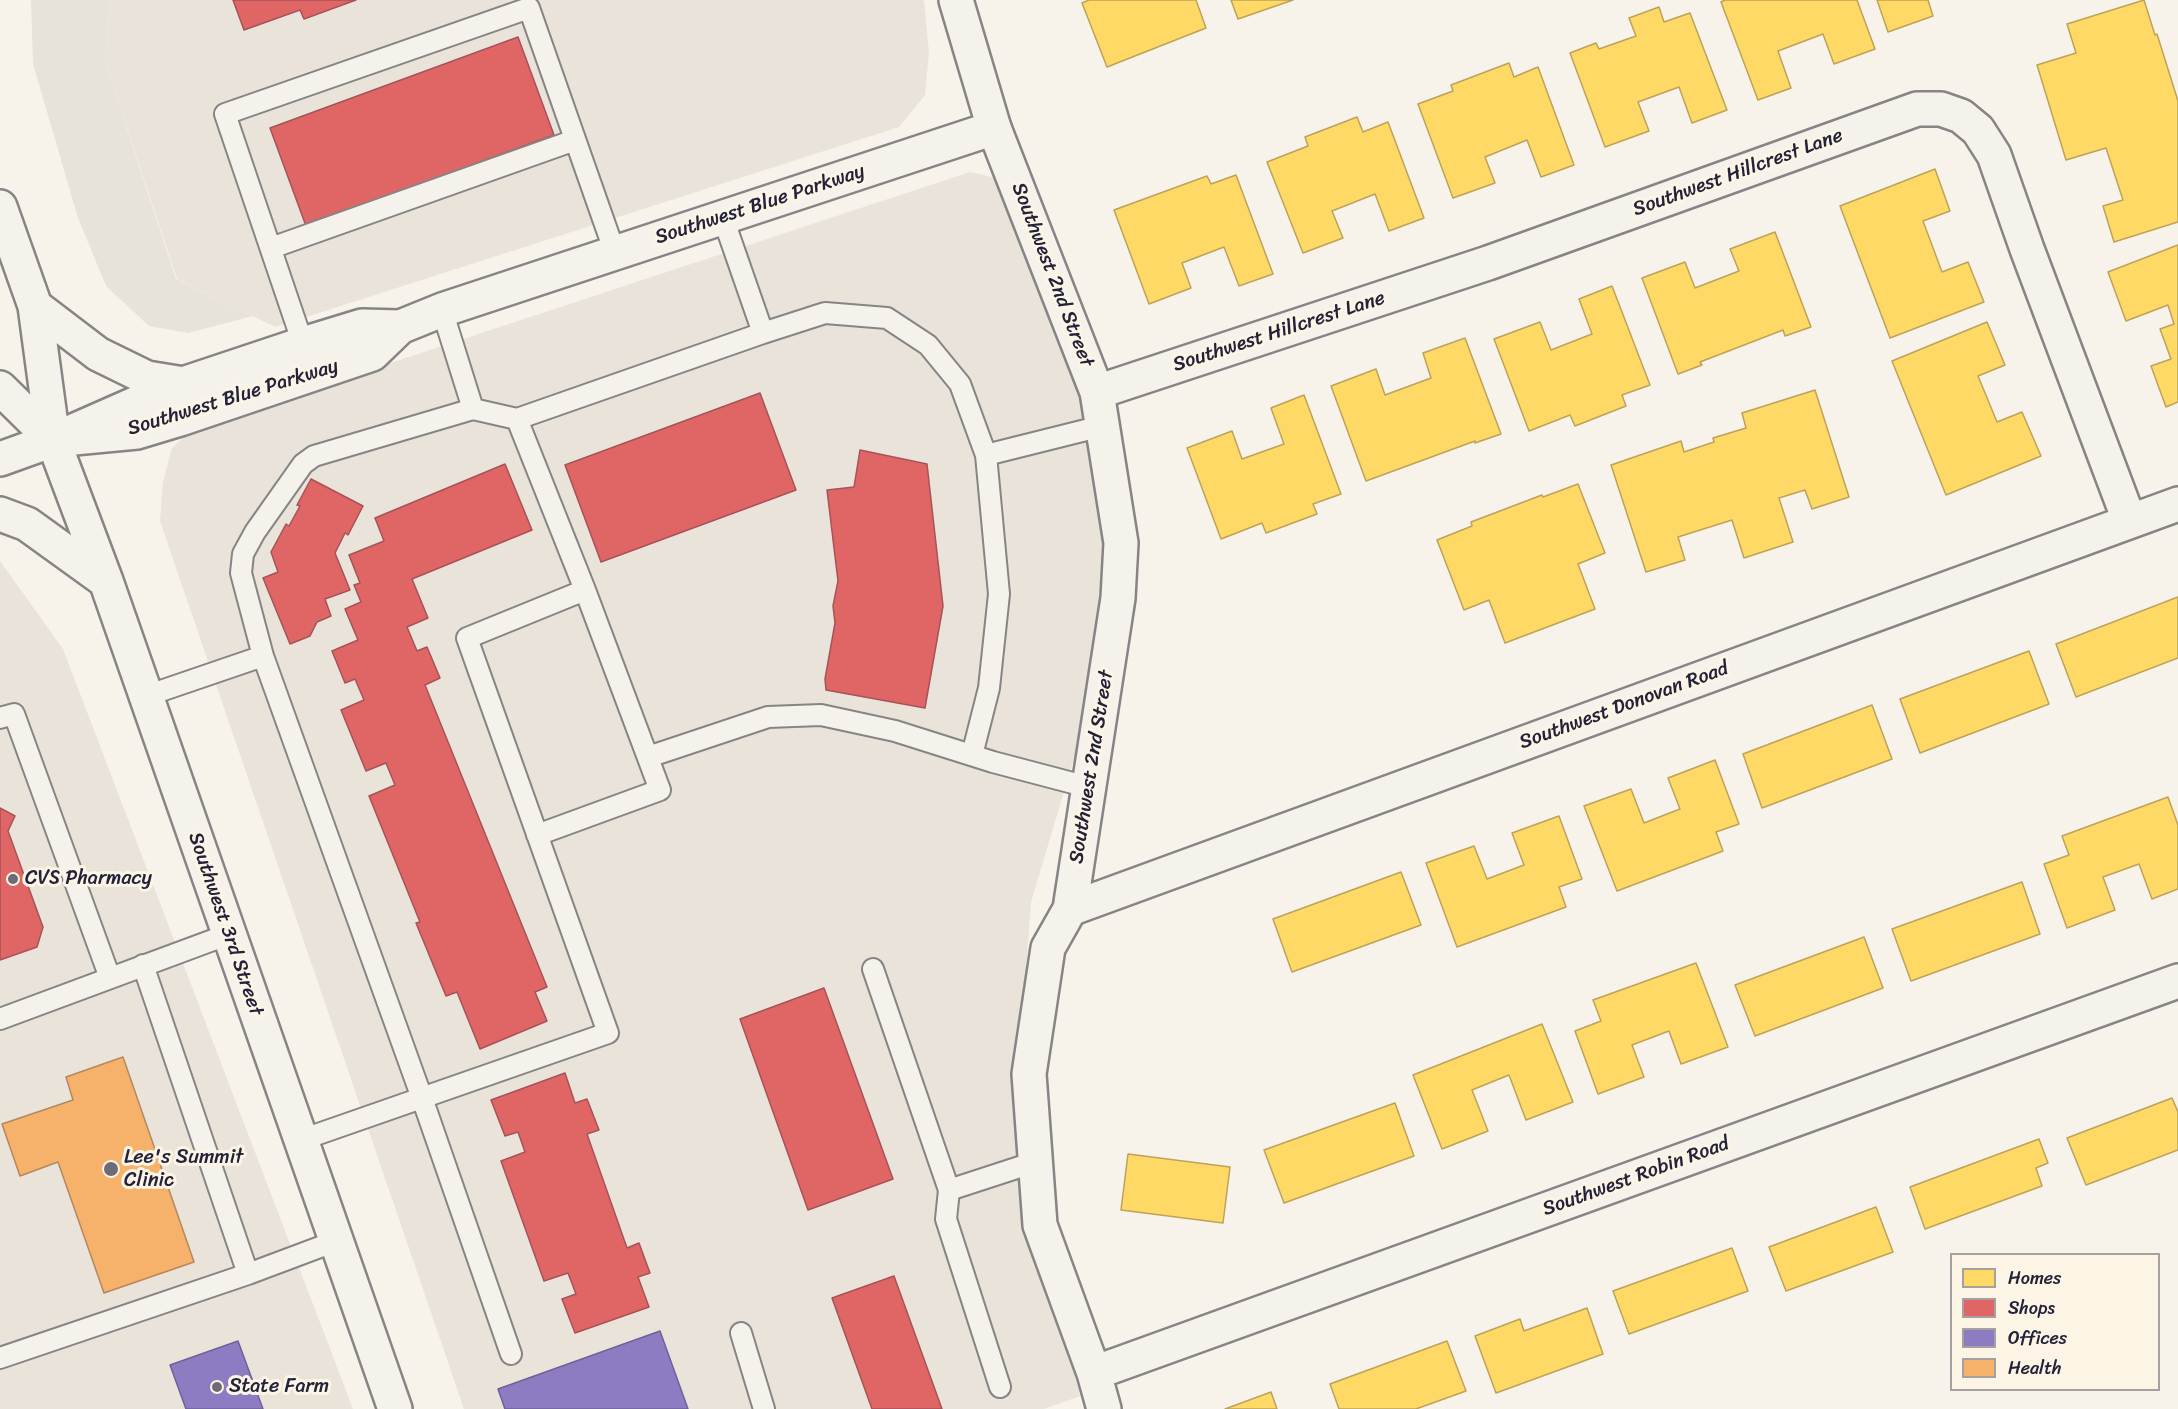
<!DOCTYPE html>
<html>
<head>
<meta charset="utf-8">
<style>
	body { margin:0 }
	#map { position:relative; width:2178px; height:1409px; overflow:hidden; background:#f7f3ea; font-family:Sriracha,sans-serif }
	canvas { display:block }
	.legend { position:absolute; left:1950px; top:1253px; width:210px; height:138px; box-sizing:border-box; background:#fcf5e5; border:2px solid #a5a1a1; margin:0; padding:8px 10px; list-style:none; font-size:18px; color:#22223b }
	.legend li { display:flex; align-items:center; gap:12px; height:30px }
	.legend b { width:30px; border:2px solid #a5a1a1 }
</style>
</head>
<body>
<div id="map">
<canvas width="2178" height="1409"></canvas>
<ul class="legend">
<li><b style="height:16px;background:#ffd966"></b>Homes</li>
<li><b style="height:16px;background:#e06666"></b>Shops</li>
<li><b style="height:16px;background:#8e7cc3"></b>Offices</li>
<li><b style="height:16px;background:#f6b26b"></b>Health</li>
</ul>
</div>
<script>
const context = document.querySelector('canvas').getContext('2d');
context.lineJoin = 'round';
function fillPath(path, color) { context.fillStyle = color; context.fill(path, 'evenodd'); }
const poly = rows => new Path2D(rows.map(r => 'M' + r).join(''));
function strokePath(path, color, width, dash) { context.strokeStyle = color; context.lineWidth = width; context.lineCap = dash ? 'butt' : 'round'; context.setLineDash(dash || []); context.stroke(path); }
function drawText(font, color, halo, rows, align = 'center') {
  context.font = font + ' Sriracha,sans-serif'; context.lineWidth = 6; context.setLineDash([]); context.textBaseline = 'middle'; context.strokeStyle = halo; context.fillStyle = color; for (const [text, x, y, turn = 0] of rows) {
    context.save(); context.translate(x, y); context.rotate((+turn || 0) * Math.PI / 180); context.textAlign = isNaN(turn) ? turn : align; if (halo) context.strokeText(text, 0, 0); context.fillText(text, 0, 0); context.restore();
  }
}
fillPath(poly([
	[110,0,924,0,929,52,925,95,899,127,275,327,177,279,105,62],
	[970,172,1000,179,1092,421,1111,537,1098,678,1031,902,1019,1063,1048,1270,1080,1396,1044,1409,464,1409,160,521,163,482,172,448,194,428,239,413],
	[0,561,63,649,353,1409,0,1409]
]), '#e9e3d9');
fillPath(poly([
	[31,0,110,0,105,62,176,279,253,316,188,333,149,326,106,286,78,218,33,64]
]), '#e8e3da');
const homes = poly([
	[1089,0,1196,0,1206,28,1107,67,1082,3,1089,0],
	[1231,0,1293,0,1238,19,1231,0],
	[1725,0,1857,0,1875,49,1834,64,1823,34,1778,51,1791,88,1758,100,1721,2,1725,0],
	[1877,0,1928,0,1933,16,1888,32,1877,0],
	[2144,0,2155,35,2157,34,2178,101,2178,222,2114,242,2103,206,2123,200,2106,148,2066,160,2037,65,2076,53,2067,24,2144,0],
	[1659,7,1664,22,1690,13,1727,110,1692,123,1679,87,1638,102,1649,131,1605,147,1570,53,1596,43,1599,49,1636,36,1629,18,1659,7],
	[1509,63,1514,77,1538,67,1574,165,1541,177,1527,140,1485,157,1495,183,1453,198,1418,104,1453,91,1451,85,1509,63],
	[1357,117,1363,132,1388,122,1424,218,1389,231,1375,194,1332,211,1343,238,1303,253,1267,162,1308,146,1305,137,1357,117],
	[1935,169,1950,211,1923,221,1942,272,1968,262,1984,302,1890,338,1840,206,1935,169],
	[1236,175,1273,274,1239,286,1224,247,1182,263,1191,288,1149,304,1114,210,1207,176,1211,184,1236,175],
	[1775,232,1811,327,1785,336,1783,330,1700,362,1702,365,1678,374,1642,278,1685,262,1695,288,1739,271,1730,249,1775,232],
	[2178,245,2178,402,2166,407,2151,366,2171,359,2160,329,2174,324,2168,305,2126,321,2108,272,2178,245],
	[1612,286,1650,385,1622,395,1626,406,1575,426,1570,415,1529,431,1494,339,1540,322,1551,350,1592,334,1579,299,1612,286],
	[1987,322,2005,365,1978,376,1997,422,2022,412,2041,456,1946,495,1892,361,1987,322],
	[1465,338,1501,434,1475,443,1475,441,1366,481,1331,386,1376,369,1385,395,1431,378,1423,353,1465,338],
	[1815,390,1849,497,1812,509,1805,490,1779,498,1793,542,1744,558,1732,520,1678,537,1685,560,1646,572,1611,465,1681,441,1684,452,1714,442,1713,438,1746,428,1742,413,1815,390],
	[1304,395,1341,494,1313,504,1317,514,1266,533,1262,523,1221,539,1187,448,1232,431,1242,459,1284,444,1271,408,1304,395],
	[1578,484,1605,553,1578,564,1595,609,1505,643,1489,600,1464,610,1437,540,1472,526,1471,522,1542,495,1543,497,1578,484],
	[2178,597,2178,658,2076,697,2056,644,2178,597],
	[2029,651,2049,704,1920,753,1900,699,2029,651],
	[1872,705,1892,759,1762,808,1743,754,1872,705],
	[1715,760,1739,824,1716,832,1723,851,1617,891,1584,806,1631,789,1644,823,1680,809,1668,778,1715,760],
	[2168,797,2178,825,2178,889,2152,899,2139,864,2103,877,2115,910,2067,928,2044,864,2069,855,2062,836,2168,797],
	[1559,816,1582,879,1559,887,1566,907,1457,947,1426,863,1474,846,1487,879,1524,865,1512,833,1559,816],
	[1401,872,1421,925,1292,972,1273,919,1401,872],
	[2022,882,2040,934,1911,981,1892,929,2022,882],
	[1864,937,1883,988,1755,1036,1735,985,1864,937],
	[1696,963,1728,1047,1681,1064,1669,1031,1632,1045,1644,1077,1598,1094,1575,1031,1601,1021,1593,1000,1696,963],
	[1542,1024,1573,1102,1526,1120,1509,1075,1472,1090,1488,1131,1442,1149,1413,1075,1542,1024],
	[2172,1098,2178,1112,2178,1150,2086,1185,2067,1138,2172,1098],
	[1395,1103,1414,1156,1284,1203,1264,1150,1395,1103],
	[2039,1139,2048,1163,2036,1168,2042,1186,1925,1229,1910,1187,2039,1139],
	[1128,1154,1230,1167,1223,1223,1121,1210,1128,1154],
	[1876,1207,1893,1252,1786,1291,1769,1247,1876,1207],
	[1732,1248,1748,1291,1629,1334,1613,1291,1732,1248],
	[1587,1308,1603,1354,1496,1393,1475,1336,1520,1319,1524,1331,1587,1308],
	[1447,1341,1466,1391,1416,1409,1339,1409,1330,1384,1447,1341],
	[1271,1392,1277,1409,1225,1409,1271,1392]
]);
fillPath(homes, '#ffd966');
strokePath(homes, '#bda259', 1.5);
const shops = poly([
	[233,0,356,0,304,19,300,10,244,30,233,0],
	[518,37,554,135,306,226,270,128,518,37],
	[760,393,796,490,601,562,565,465,760,393],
	[860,450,927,464,943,606,925,708,826,690,825,679,835,623,833,606,838,581,827,490,854,487,860,450],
	[505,464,532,530,412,579,428,618,407,627,417,651,427,647,440,678,425,685,547,987,535,992,547,1021,480,1049,457,992,446,996,416,923,420,922,369,796,395,785,386,763,366,771,341,710,364,700,355,679,345,683,332,651,358,640,345,609,361,602,354,585,360,583,349,555,384,541,375,518,505,464],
	[311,479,363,506,348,535,345,533,335,553,350,590,325,599,331,616,317,622,310,636,290,644,263,578,278,572,271,552,286,524,289,526,300,506,297,505,311,479],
	[0,808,15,816,8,831,43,927,37,947,0,960,0,808],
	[824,988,893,1179,808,1210,740,1019,824,988],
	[565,1073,575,1103,587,1099,599,1130,587,1134,627,1248,639,1243,650,1273,638,1277,649,1307,575,1333,562,1299,576,1294,568,1273,544,1281,501,1161,525,1152,518,1132,505,1136,491,1100,565,1073],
	[894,1276,942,1409,872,1409,832,1298,894,1276]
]);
fillPath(shops, '#e06666');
strokePath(shops, '#a75259', 1.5);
const offices = poly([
	[660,1331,688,1409,505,1409,498,1389,660,1331],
	[238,1341,263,1409,186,1409,170,1365,238,1341]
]);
fillPath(offices, '#8e7cc3');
strokePath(offices, '#6e619a', 1.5);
const health = poly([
	[123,1057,194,1262,104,1293,58,1162,20,1176,2,1124,73,1100,66,1077,123,1057]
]);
fillPath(health, '#f6b26b');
strokePath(health, '#b6875d', 1.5);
const service = poly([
	[723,218,763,333],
	[271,248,575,140],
	[442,310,473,409,517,419],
	[303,344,225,114,529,8,615,253],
	[585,590,517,419,763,333,825,313,887,318,928,345,960,384,986,455],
	[263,656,241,573,243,554,255,532,303,464,314,456,473,409],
	[146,696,263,656,422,1098,511,1354],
	[0,718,14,714,110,978],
	[972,755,989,688,999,594,986,455,1102,426],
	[648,757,768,717,821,715,895,731,993,762,1088,787],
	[143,965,248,1274],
	[873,969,949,1190,1035,1162],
	[0,1019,229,934],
	[301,1140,608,1033,467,638,585,590,660,790,537,835],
	[949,1190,946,1219,1000,1387],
	[741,1333,764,1409],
	[0,1358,248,1274,336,1241]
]);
const minor = poly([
	[994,128,1097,392,1121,543,1118,598,1070,909,1048,948,1029,1074,1040,1225,1094,1373,1104,1409],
	[1097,392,1488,263,1917,109,1941,109,1961,116,1978,130,1994,155,2027,249,2129,520],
	[1070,909,2178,504],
	[1094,1373,2178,981]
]);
const tertiary = poly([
	[400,327,442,310,994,128,956,0],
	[0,459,53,440,171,388,303,344,362,326,400,327,372,354,180,419,137,432,53,440]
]);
const secondary = poly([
	[0,207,35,306,53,440,106,581,395,1409],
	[35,306,98,354,147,378,184,384],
	[0,388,53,440],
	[0,514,27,524,106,581]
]);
strokePath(service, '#868485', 24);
strokePath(minor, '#868485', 38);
strokePath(tertiary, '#868485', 38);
strokePath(secondary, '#868485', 38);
strokePath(service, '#f5f2ec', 20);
strokePath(minor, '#f5f2ec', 33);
strokePath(tertiary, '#f5f2ec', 33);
strokePath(secondary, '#f5f2ec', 33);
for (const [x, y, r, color] of [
	[13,879,6,"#6d6b78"],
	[111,1169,8,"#6d6b78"],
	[217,1387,6,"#6d6b78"]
]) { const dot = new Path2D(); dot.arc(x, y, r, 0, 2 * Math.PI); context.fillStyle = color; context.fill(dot); strokePath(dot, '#fcf5e5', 2); }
drawText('20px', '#22223b', '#fcf5e5', [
	["Southwest Hillcrest Lane",1738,173,-20],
	["Southwest Blue Parkway",760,205,-18],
	["Southwest 2nd Street",1052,275,69],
	["Southwest Hillcrest Lane",1279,332,-18],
	["Southwest Blue Parkway",233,398,-17],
	["Southwest Donovan Road",1624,706,-20],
	["Southwest 2nd Street",1092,767,-81],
	["Southwest 3rd Street",225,924,71],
	["Southwest Robin Road",1636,1177,-20]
]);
drawText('20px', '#22223b', '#fcf5e5', [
	["CVS Pharmacy",25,879],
	["Lee's Summit",124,1158],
	["Clinic",124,1181],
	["State Farm",229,1387]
], 'left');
</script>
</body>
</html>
